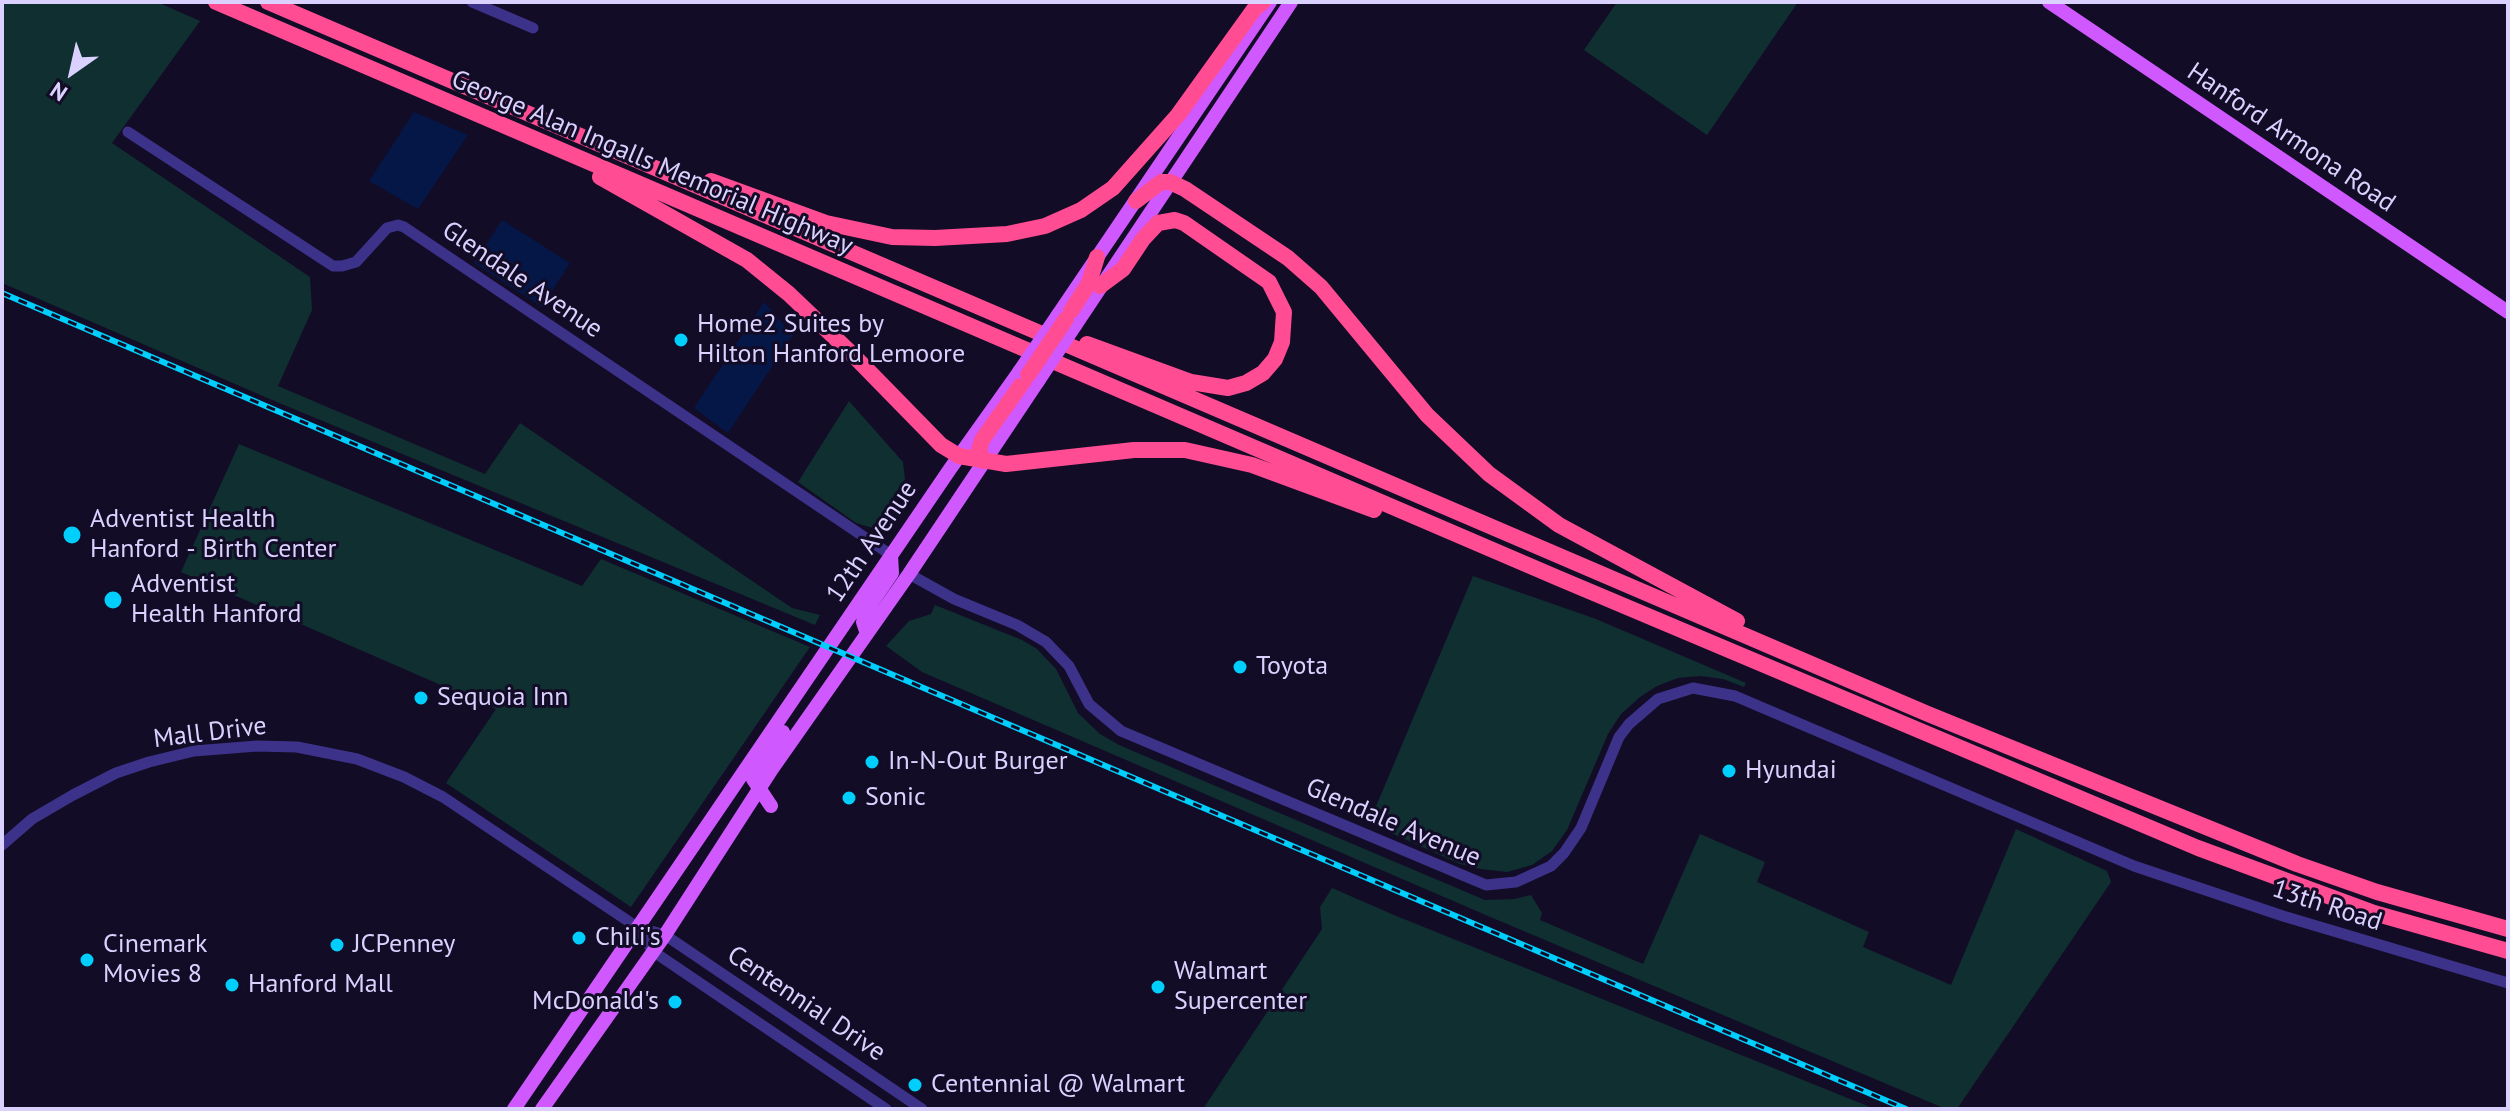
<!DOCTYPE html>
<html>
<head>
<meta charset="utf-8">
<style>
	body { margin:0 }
	#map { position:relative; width:2510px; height:1111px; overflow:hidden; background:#130c26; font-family:"PT Sans",sans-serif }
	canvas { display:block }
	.frame { position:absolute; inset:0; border:4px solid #dad1ff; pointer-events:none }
	.north { position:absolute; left:32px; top:32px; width:80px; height:80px; -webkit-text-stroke:6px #130c26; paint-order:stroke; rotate:214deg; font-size:22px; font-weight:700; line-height:32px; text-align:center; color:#dad1ff }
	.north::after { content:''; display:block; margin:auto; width:28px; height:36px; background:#dad1ff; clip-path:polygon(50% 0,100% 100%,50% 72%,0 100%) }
</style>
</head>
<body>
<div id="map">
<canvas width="2510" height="1111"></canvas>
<div class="frame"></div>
<div class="north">N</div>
</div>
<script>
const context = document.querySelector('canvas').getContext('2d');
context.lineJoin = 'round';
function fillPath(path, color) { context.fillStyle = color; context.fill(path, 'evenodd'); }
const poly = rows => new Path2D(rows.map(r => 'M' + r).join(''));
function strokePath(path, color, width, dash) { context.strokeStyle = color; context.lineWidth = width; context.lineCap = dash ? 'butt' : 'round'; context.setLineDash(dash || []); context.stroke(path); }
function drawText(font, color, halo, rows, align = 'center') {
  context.font = font + ' "PT Sans",sans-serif'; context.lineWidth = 6; context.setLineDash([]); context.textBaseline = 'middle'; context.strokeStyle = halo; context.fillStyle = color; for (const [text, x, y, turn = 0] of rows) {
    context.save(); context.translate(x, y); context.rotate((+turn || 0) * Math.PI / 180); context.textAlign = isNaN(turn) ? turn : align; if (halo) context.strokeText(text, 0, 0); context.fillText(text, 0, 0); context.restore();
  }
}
fillPath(poly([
	[2,2,157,2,200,21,112,143,310,277,312,310,278,386,485,474,520,423,792,608,820,615,815,625,272,400,2,283],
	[1617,2,1798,2,1707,135,1584,50],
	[849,401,903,462,905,479,873,528,856,523,798,482],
	[239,444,582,586,601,559,810,647,631,907,446,783,496,709,181,572],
	[1473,576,1596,619,1746,683,1744,687,1723,679,1700,676,1678,678,1657,686,1640,697,1621,714,1608,734,1567,830,1552,851,1532,865,1507,872,1481,869,1460,864,1369,823],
	[935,605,1022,640,1037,649,1056,669,1078,713,1100,734,1119,745,1485,900,1514,899,1531,895,1542,913,1540,920,1643,964,1700,834,1765,862,1757,882,1869,932,1863,947,1951,985,2016,829,2107,871,2111,882,1957,1109,1946,1109,1488,916,922,672,886,646,909,621,931,614],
	[1332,888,1394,915,1875,1109,1203,1109,1322,929,1320,907]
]), '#0f2f31');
fillPath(poly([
	[414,112,468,135,418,209,369,181],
	[502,220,570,263,542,307,474,263],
	[764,302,793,335,728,433,694,408]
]), '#041747');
strokePath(poly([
	[472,2,533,28],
	[128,132,333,266,342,266,356,262,387,228,398,225,404,227,891,555],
	[909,574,954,599,1017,625,1046,642,1069,666,1089,704,1121,731,1486,885,1516,882,1551,866,1564,853,1581,828,1619,737,1629,724,1658,699,1693,688,1735,696,2134,866,2283,916,2508,983],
	[2,845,32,819,73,795,116,773,149,762,194,751,257,746,297,747,357,759,404,777,443,797,637,927,665,935,922,1109],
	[637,928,654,952,886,1109]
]), '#3d328a', 11);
strokePath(poly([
	[2049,2,2508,312],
	[1058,315,1270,2],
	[1076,324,1291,2],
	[867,634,863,622,866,611,892,573,891,555],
	[771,806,753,779,783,732],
	[514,1109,950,469,1019,372],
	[542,1109,665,935,772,769,909,574,1038,381]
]), '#cf58ff', 14);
strokePath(poly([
	[216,2,1558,578,2198,848,2374,913,2508,951],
	[268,2,1928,714,2297,864,2377,892,2508,929],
	[600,177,747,260,789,294,852,354,941,445,959,456,1006,464,1134,450,1185,450,1252,465,1374,510],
	[711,181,826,223,892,237,935,238,1007,234,1045,226,1081,210,1113,188,1178,115,1255,8,1263,2],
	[1136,201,1161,182,1170,182,1185,189,1288,258,1321,287,1427,415,1489,474,1559,525,1737,621],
	[1066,319,1089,283,1097,257],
	[1087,344,1191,382,1228,388,1246,383,1263,373,1275,359,1282,342,1284,312,1269,282,1184,223,1175,220,1158,223,1143,239,1123,269,1100,286],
	[983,461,979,450,982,440,1028,375]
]), '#ff4c93', 16);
const rail = poly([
	[2,293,1906,1109]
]);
strokePath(rail, '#00cefc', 6);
strokePath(rail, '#130c26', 3, [9]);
strokePath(poly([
	[1019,372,1058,315],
	[1038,381,1076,324]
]), '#cf58ff', 14);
strokePath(poly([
	[1028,375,1066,319]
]), '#ff4c93', 16);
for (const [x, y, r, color] of [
	[681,340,8,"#00cefc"],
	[72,535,10,"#00cefc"],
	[113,600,10,"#00cefc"],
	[1240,667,8,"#00cefc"],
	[421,698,8,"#00cefc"],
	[872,762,8,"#00cefc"],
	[1729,771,8,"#00cefc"],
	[849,798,8,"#00cefc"],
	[579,938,8,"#00cefc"],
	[337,945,8,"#00cefc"],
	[87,960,8,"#00cefc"],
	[232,985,8,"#00cefc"],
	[1158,987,8,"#00cefc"],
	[675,1002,8,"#00cefc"],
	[915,1085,8,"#00cefc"]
]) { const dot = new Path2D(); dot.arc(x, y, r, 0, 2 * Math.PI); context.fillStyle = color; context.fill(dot); strokePath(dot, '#130c26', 3); }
drawText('26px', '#dad1ff', '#130c26', [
	["Hanford Armona Road",2291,138,34],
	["George Alan Ingalls Memorial Highway",652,163,23],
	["Glendale Avenue",522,280,34],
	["12th Avenue",872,542,-56],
	["Mall Drive",210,733,-7],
	["Glendale Avenue",1393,823,23],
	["13th Road",2327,906,18],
	["Centennial Drive",806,1004,34]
]);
drawText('26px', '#dad1ff', '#130c26', [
	["Home2 Suites by",697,325],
	["Hilton Hanford Lemoore",697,355],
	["Adventist Health",90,520],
	["Hanford - Birth Center",90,550],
	["Adventist",131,585],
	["Health Hanford",131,615],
	["Toyota",1256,667],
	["Sequoia Inn",437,698],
	["In-N-Out Burger",888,762],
	["Hyundai",1745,771],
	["Sonic",865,798],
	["Chili's",595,938],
	["Cinemark",103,945],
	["Movies 8",103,975],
	["JCPenney",353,945],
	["Walmart",1174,972],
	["Supercenter",1174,1002],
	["Hanford Mall",248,985],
	["McDonald's",659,1002,"right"],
	["Centennial @ Walmart",931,1085]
], 'left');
</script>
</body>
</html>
